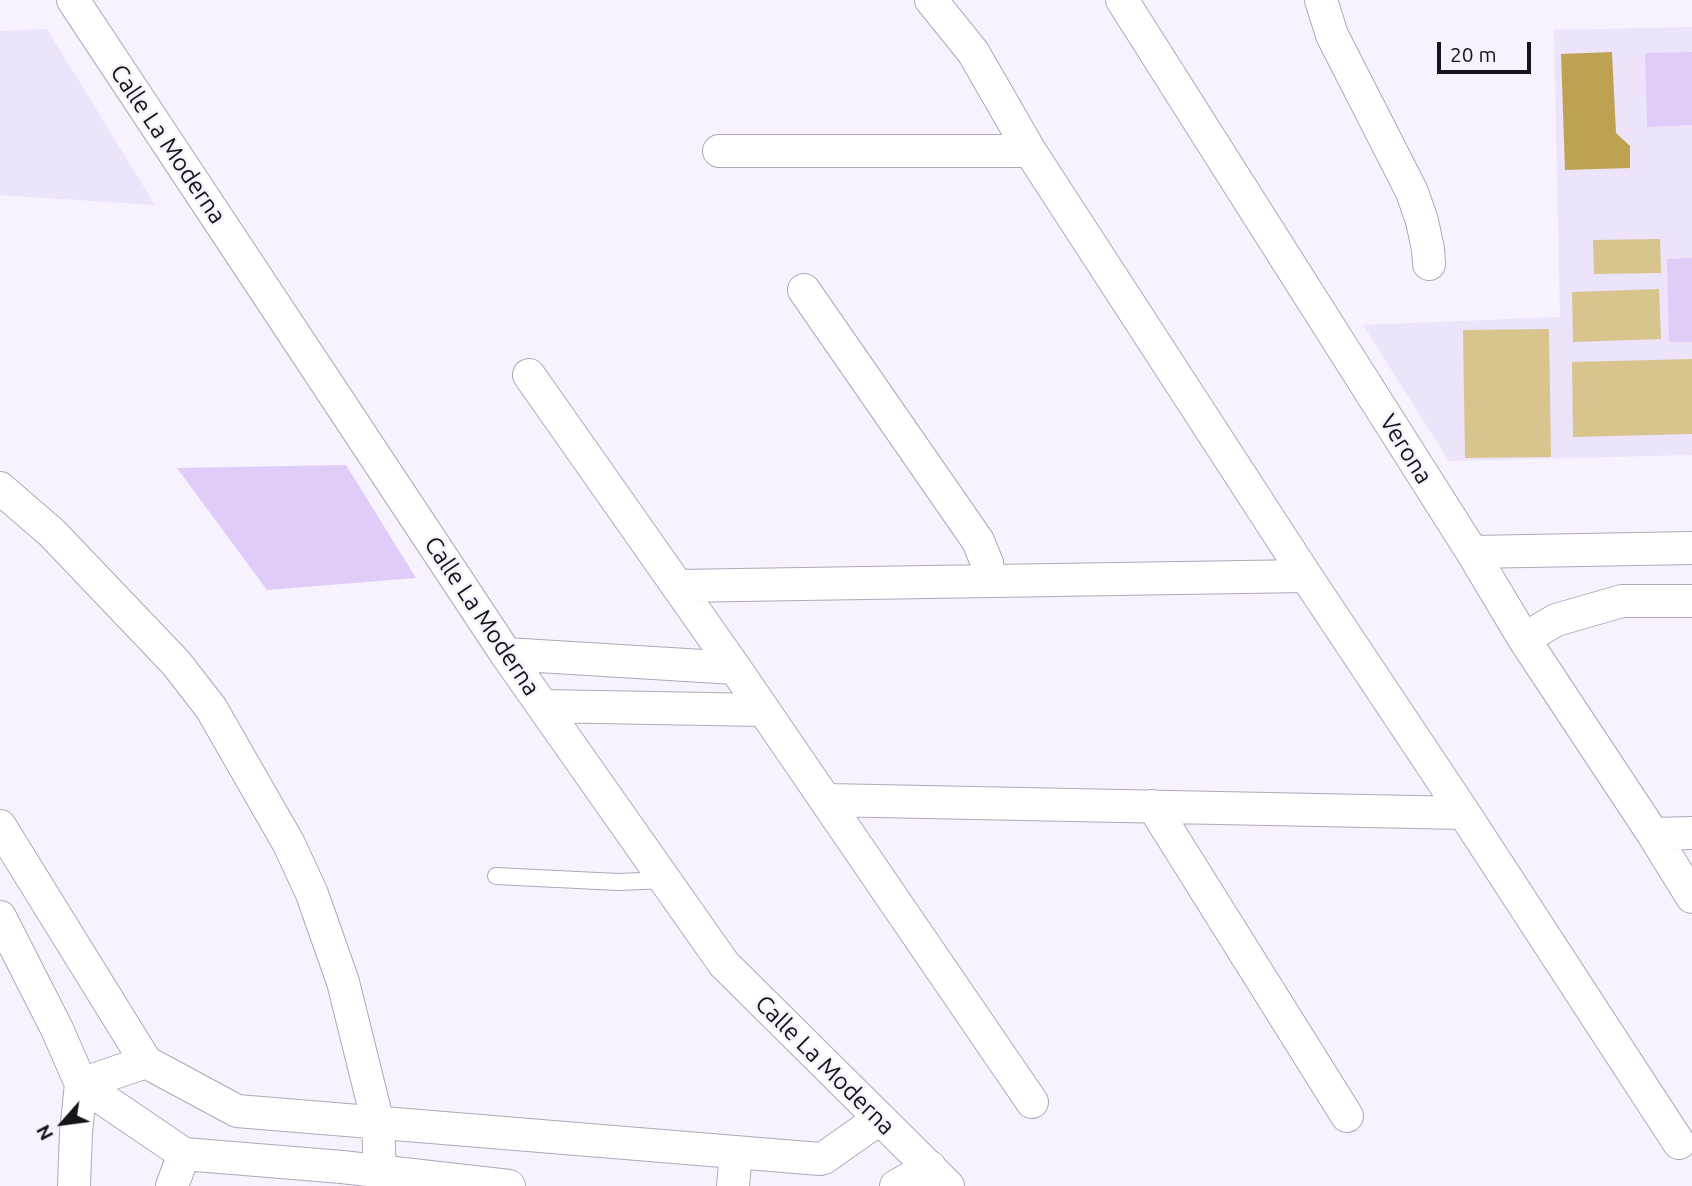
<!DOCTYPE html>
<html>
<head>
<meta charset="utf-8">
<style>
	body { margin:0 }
	#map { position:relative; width:1692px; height:1186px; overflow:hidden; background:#f7f2fd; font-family:Ubuntu,sans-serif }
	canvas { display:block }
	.north { position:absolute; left:28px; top:1088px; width:70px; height:70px; -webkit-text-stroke:5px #f7f2fd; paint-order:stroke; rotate:242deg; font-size:19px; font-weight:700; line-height:28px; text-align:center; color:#161319 }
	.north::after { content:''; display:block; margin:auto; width:24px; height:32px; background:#161319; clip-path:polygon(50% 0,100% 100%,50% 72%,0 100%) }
	.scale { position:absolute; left:1437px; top:42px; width:94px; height:32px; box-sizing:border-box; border:4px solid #161319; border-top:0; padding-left:9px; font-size:21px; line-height:24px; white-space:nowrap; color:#161319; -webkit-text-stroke:5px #f7f2fd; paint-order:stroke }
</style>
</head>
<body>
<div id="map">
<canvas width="1692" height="1186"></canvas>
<div class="north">N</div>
<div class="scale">20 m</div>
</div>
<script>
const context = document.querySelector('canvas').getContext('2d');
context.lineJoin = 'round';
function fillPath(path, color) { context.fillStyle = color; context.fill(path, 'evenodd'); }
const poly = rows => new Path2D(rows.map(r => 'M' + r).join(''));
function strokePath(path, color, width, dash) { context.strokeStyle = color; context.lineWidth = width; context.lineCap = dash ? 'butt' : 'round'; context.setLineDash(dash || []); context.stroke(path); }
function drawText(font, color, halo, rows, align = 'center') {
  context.font = font + ' Ubuntu,sans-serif'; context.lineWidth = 5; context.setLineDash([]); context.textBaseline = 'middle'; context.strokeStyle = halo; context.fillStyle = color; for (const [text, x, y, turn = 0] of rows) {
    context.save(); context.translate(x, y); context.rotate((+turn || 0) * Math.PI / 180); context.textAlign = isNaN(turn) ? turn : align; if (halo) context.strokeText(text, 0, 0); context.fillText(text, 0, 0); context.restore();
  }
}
fillPath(poly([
	[1692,27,1692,455,1449,461,1363,325,1560,317,1554,30],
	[47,29,155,205,0,195,0,31]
]), '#ede3fb');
fillPath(poly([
	[1660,239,1661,273,1594,274,1593,240],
	[1659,289,1661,339,1573,342,1572,292],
	[1549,329,1551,457,1465,458,1463,330],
	[1692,359,1692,434,1573,437,1572,362]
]), '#d7c58d');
fillPath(poly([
	[1612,52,1616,133,1630,146,1630,168,1565,170,1561,54]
]), '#bda351');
fillPath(poly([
	[1692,52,1692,125,1647,127,1645,53],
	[1692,258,1692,342,1669,342,1667,259],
	[346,465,416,578,267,590,177,468]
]), '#e0ccf9');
const lane = poly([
	[496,876,618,882,665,880]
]);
const street = poly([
	[73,0,506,654,724,964,948,1186],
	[931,0,973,52,1030,151,1306,576,1464,813,1679,1143],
	[1122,0,1472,552,1524,639,1653,834,1692,897],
	[1321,0,1332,35,1412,192,1422,221,1428,249,1429,264],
	[719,151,1030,151],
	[804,290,978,541,987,563,989,580],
	[529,375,735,668,1032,1102],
	[0,488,52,533,176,663,211,708,289,844,312,894,343,982,378,1123,380,1173],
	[1472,552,1692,548],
	[677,586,1306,576],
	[1524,639,1556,620,1622,601,1692,601],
	[506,654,735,668],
	[543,706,763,710],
	[827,800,1464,813],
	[1153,806,1347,1116],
	[0,826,146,1062,237,1111,820,1159,824,1158,879,1119],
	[1653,834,1692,833],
	[0,917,57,1029,81,1084,184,1154,342,1167,509,1186],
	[74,1186,76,1132,81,1084,146,1062],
	[172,1186,184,1154],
	[733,1186,736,1153],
	[896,1186,930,1167]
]);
strokePath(lane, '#afa8b8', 18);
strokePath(street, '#afa8b8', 34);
strokePath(lane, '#fff', 16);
strokePath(street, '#fff', 32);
drawText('24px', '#161319', '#f7f2fd', [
	["Calle La Moderna",168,144,56],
	["Verona",1406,449,58],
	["Calle La Moderna",482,616,56],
	["Calle La Moderna",825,1065,45]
]);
</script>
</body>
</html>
